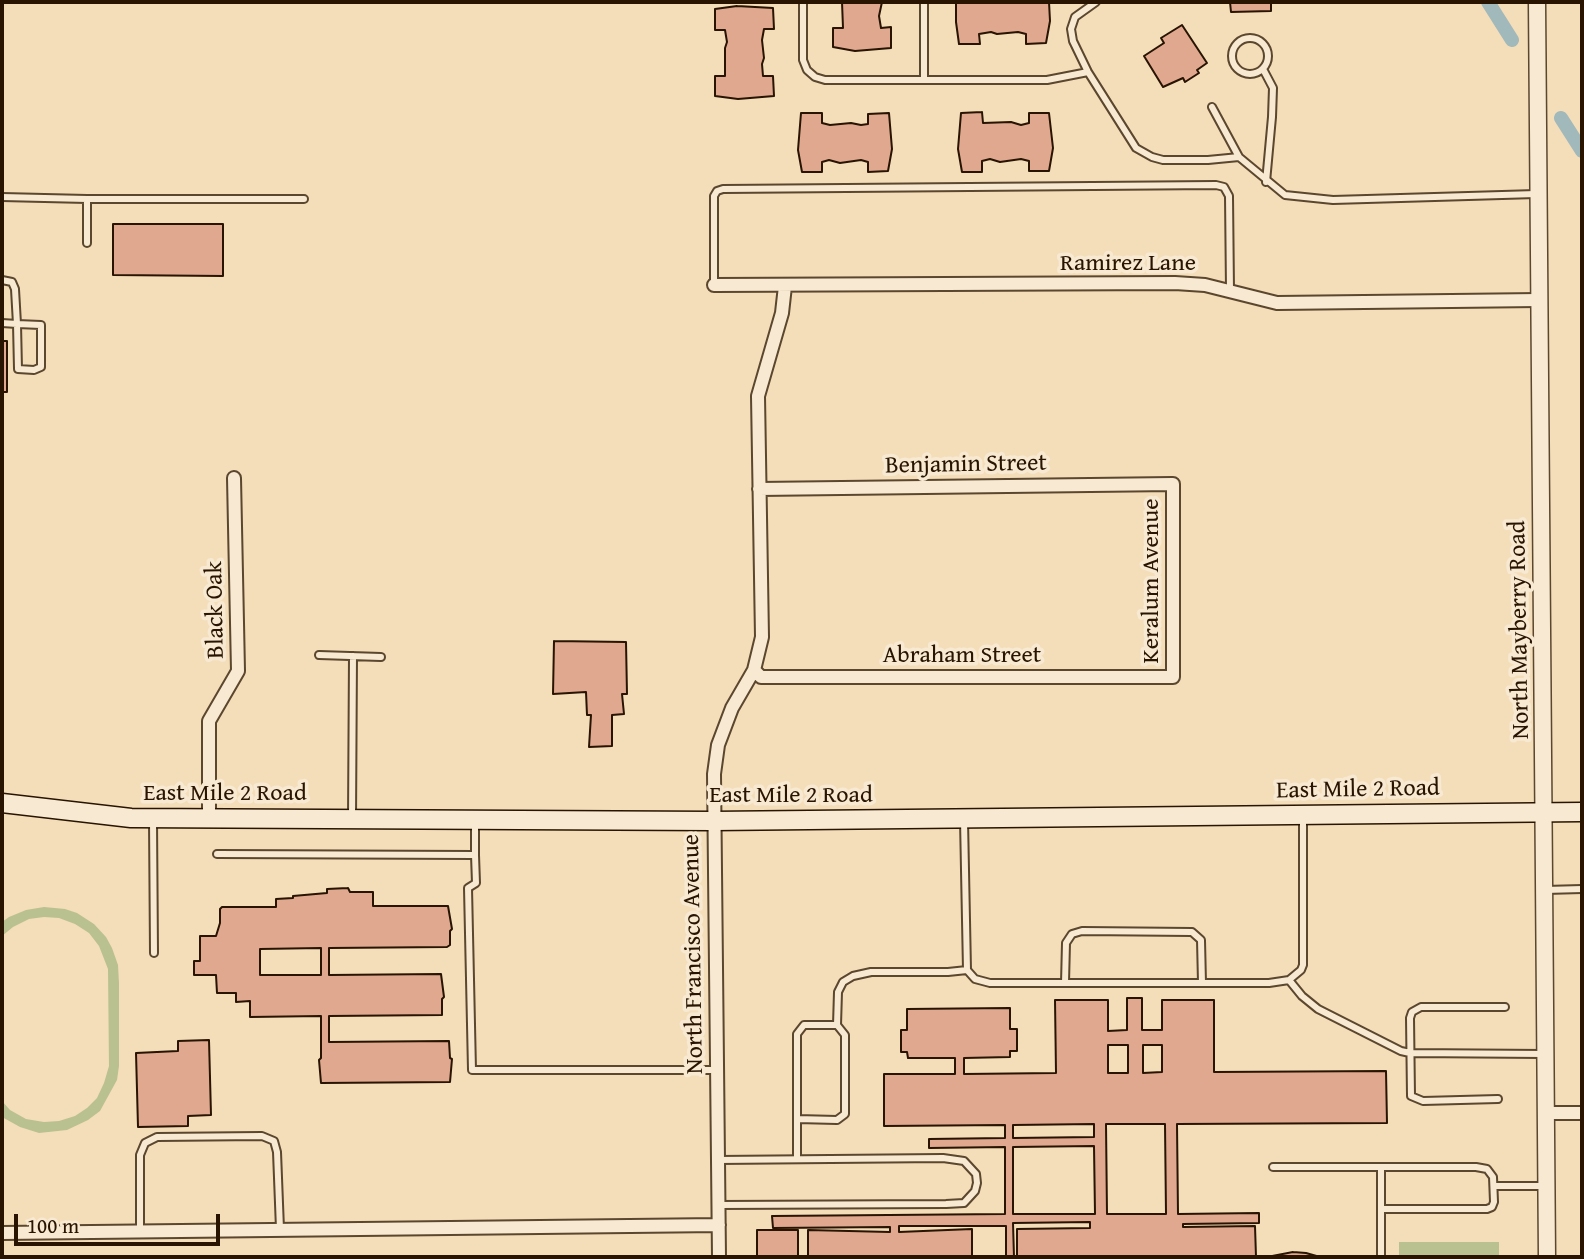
<!DOCTYPE html>
<html>
<head>
<meta charset="utf-8">
<style>
	body { margin:0 }
	#map { position:relative; width:1584px; height:1259px; overflow:hidden; background:#f4ddb9; font-family:"Gentium Book Plus",serif }
	canvas { display:block }
	.frame { position:absolute; inset:0; border:4px solid #281400; pointer-events:none }
	.scale { position:absolute; left:14px; top:1214px; width:206px; height:32px; box-sizing:border-box; border:4px solid #281400; border-top:0; padding-left:9px; font-size:21px; line-height:24px; white-space:nowrap; color:#281400; -webkit-text-stroke:5px #f8e9d2; paint-order:stroke }
</style>
</head>
<body>
<div id="map">
<canvas width="1584" height="1259"></canvas>
<div class="frame"></div>
<div class="scale">100 m</div>
</div>
<script>
const context = document.querySelector('canvas').getContext('2d');
context.lineJoin = 'round';
function fillPath(path, color) { context.fillStyle = color; context.fill(path, 'evenodd'); }
const poly = rows => new Path2D(rows.map(r => 'M' + r).join(''));
function strokePath(path, color, width, dash) { context.strokeStyle = color; context.lineWidth = width; context.lineCap = dash ? 'butt' : 'round'; context.setLineDash(dash || []); context.stroke(path); }
function drawText(font, color, halo, rows, align = 'center') {
  context.font = font + ' "Gentium Book Plus",serif'; context.lineWidth = 7; context.setLineDash([]); context.textBaseline = 'middle'; context.strokeStyle = halo; context.fillStyle = color; for (const [text, x, y, turn = 0] of rows) {
    context.save(); context.translate(x, y); context.rotate((+turn || 0) * Math.PI / 180); context.textAlign = isNaN(turn) ? turn : align; if (halo) context.strokeText(text, 0, 0); context.fillText(text, 0, 0); context.restore();
  }
}
fillPath(poly([
	[44,907,65,909,77,913,94,924,106,937,112,948,118,965,119,983,119,1066,117,1080,100,1111,88,1120,67,1130,39,1133,20,1127,2,1117,2,1101,10,1110,26,1119,44,1122,59,1121,75,1116,87,1108,97,1098,104,1083,109,1066,108,969,99,946,89,933,75,924,59,918,44,917,29,919,13,927,2,936,2,922,9,917,26,910],
	[1399,1242,1499,1242,1499,1257,1399,1257]
]), '#bac190');
strokePath(poly([
	[1488,2,1512,40],
	[1561,118,1582,151]
]), '#a1b9ba', 14);
const building = poly([
	[842,2,882,2,879,16,881,28,891,27,891,48,855,51,833,47,833,28,843,28,842,2],
	[956,2,1049,2,1050,21,1046,43,1026,44,1026,34,1018,32,997,34,991,32,979,34,980,44,959,44,956,22,956,2],
	[1230,2,1271,2,1271,11,1231,12,1230,2],
	[737,6,773,8,774,29,764,29,762,40,764,58,762,64,763,76,773,76,774,96,738,99,715,96,715,76,725,76,725,48,727,42,725,30,715,30,715,9,737,6],
	[1182,25,1207,63,1197,70,1199,73,1185,82,1183,78,1163,87,1144,56,1164,43,1161,38,1182,25],
	[982,112,983,123,1011,122,1021,125,1029,123,1029,113,1049,113,1053,148,1049,171,1029,171,1029,161,1021,159,1000,162,990,159,982,161,982,172,962,172,958,149,961,113,982,112],
	[801,113,822,113,822,123,830,125,851,123,861,125,868,124,868,114,889,113,892,149,888,171,868,172,868,162,861,160,840,163,829,160,822,162,822,172,802,172,798,150,801,113],
	[113,224,223,224,223,276,113,275,113,224],
	[2,341,7,341,7,392,2,392,2,341],
	[554,641,626,642,627,694,622,694,624,714,612,715,612,746,589,747,591,715,587,715,586,692,553,694,554,641],
	[348,888,350,892,373,892,373,906,448,906,452,929,450,931,450,945,447,947,329,948,329,975,441,974,444,997,442,999,442,1015,329,1016,329,1042,449,1041,450,1058,452,1059,450,1082,321,1083,319,1060,321,1058,321,1016,250,1017,250,1001,236,1002,236,993,217,993,216,975,194,975,194,961,200,961,200,936,216,936,220,923,220,909,222,907,276,907,276,899,293,898,293,896,327,893,327,889,348,888],
	[321,948,321,975,260,975,260,949,321,948],
	[1127,998,1142,998,1142,1030,1162,1030,1162,1000,1214,1000,1214,1072,1386,1071,1387,1123,1177,1124,1178,1214,1259,1213,1259,1223,1183,1224,1183,1227,1255,1226,1256,1257,1017,1257,1017,1229,1090,1228,1090,1222,1013,1223,1014,1257,1006,1257,1006,1226,899,1226,899,1232,972,1229,972,1257,808,1257,808,1230,890,1232,890,1227,773,1228,772,1216,1005,1214,1005,1147,929,1148,929,1139,1005,1138,1005,1125,884,1126,884,1074,955,1074,955,1058,908,1058,907,1052,901,1052,901,1030,907,1030,907,1009,1010,1008,1010,1029,1017,1029,1017,1051,1010,1051,1010,1057,964,1058,964,1074,1056,1073,1055,1000,1108,1000,1108,1031,1127,1030,1127,998],
	[1108,1045,1128,1045,1128,1073,1108,1073,1108,1045],
	[1143,1045,1162,1045,1162,1072,1143,1073,1143,1045],
	[1094,1124,1094,1137,1013,1138,1013,1125,1094,1124],
	[1106,1124,1165,1124,1166,1214,1107,1214,1106,1124],
	[1094,1146,1095,1214,1013,1214,1013,1147,1094,1146],
	[209,1040,211,1115,188,1116,188,1126,138,1127,136,1053,178,1051,178,1041,209,1040],
	[757,1230,798,1230,798,1257,757,1257,757,1230],
	[1293,1252,1306,1253,1320,1257,1267,1257,1293,1252]
]);
fillPath(building, '#e0a88f');
strokePath(building, '#281400', 2);
const service = poly([
	[803,2,803,60,807,70,815,77,825,80,1047,80,1088,72],
	[924,2,924,80],
	[1096,2,1075,17,1071,29,1073,41,1088,72,1136,148,1152,157,1163,160,1208,160,1239,157,1285,195,1333,200,1536,194],
	'1232 56a18 18 0 1 1 36 0a18 18 0 1 1-36 0Z',
	[1263,69,1273,88,1272,117,1266,182],
	[1212,107,1239,157],
	[2,197,87,199,87,243],
	[87,199,304,199],
	[2,280,12,282,15,289,17,324,18,369,34,370,41,367,41,325,17,324,2,323],
	[714,285,714,196,717,191,723,189,1216,185,1224,187,1229,196,1230,290],
	[319,655,381,657],
	[352,819,353,656],
	[153,820,154,953],
	[964,820,967,970,975,979,990,983,1269,983,1289,980,1301,970,1303,965,1303,816],
	[217,854,475,855,475,822],
	[475,855,476,883,468,888,472,1070,716,1070],
	[1545,890,1582,889],
	[1289,980,1302,996,1318,1009,1401,1051,1410,1053,1544,1054],
	[1065,983,1066,943,1072,934,1082,931,1192,932,1201,940,1202,983],
	[837,1025,838,992,843,982,853,976,871,972,948,972,967,970],
	[1498,1099,1423,1101,1411,1096,1410,1018,1412,1012,1421,1007,1505,1007],
	[797,1119,837,1120,845,1114,845,1035,837,1025,804,1025,797,1034,797,1159],
	[718,1160,943,1158,964,1161,976,1174,977,1183,975,1191,964,1203,946,1204,718,1205],
	[1273,1167,1476,1167,1487,1169,1493,1177,1494,1202,1492,1207,1487,1209,1381,1209],
	[1381,1167,1381,1257],
	[1494,1186,1545,1186],
	[140,1232,140,1155,145,1143,157,1137,262,1136,274,1141,277,1152,280,1229]
]);
const minor = poly([
	[714,285,1175,283,1205,285,1277,303,1539,300],
	[754,670,761,677,1173,677,1173,484,759,489],
	[209,818,209,721,238,671,234,478],
	[1546,1113,1582,1113],
	[2,1233,719,1225],
	[719,1257,714,774,718,745,732,708,754,670,762,637,758,396,782,313,785,286]
]);
const tertiary = poly([
	[1537,2,1547,1257]
]);
const secondary = poly([
	[2,803,131,818,713,821,1582,812]
]);
strokePath(service, '#5b462e', 10);
strokePath(minor, '#5b462e', 16);
strokePath(tertiary, '#5b462e', 19);
strokePath(secondary, '#281400', 21);
strokePath(service, '#f8e9d2', 6);
strokePath(minor, '#f8e9d2', 12);
strokePath(tertiary, '#f8e9d2', 16);
strokePath(secondary, '#f8e9d2', 18);
drawText('24px', '#281400', '#f8e9d2', [
	["Ramirez Lane",1128,264],
	["Benjamin Street",966,465,-1],
	["Keralum Avenue",1152,581,-90],
	["Black Oak",216,610,-91],
	["North Mayberry Road",1520,630,-91],
	["Abraham Street",962,656],
	["East Mile 2 Road",1358,790,-1],
	["East Mile 2 Road",225,794],
	["East Mile 2 Road",791,796],
	["North Francisco Avenue",694,954,-91]
]);
</script>
</body>
</html>
